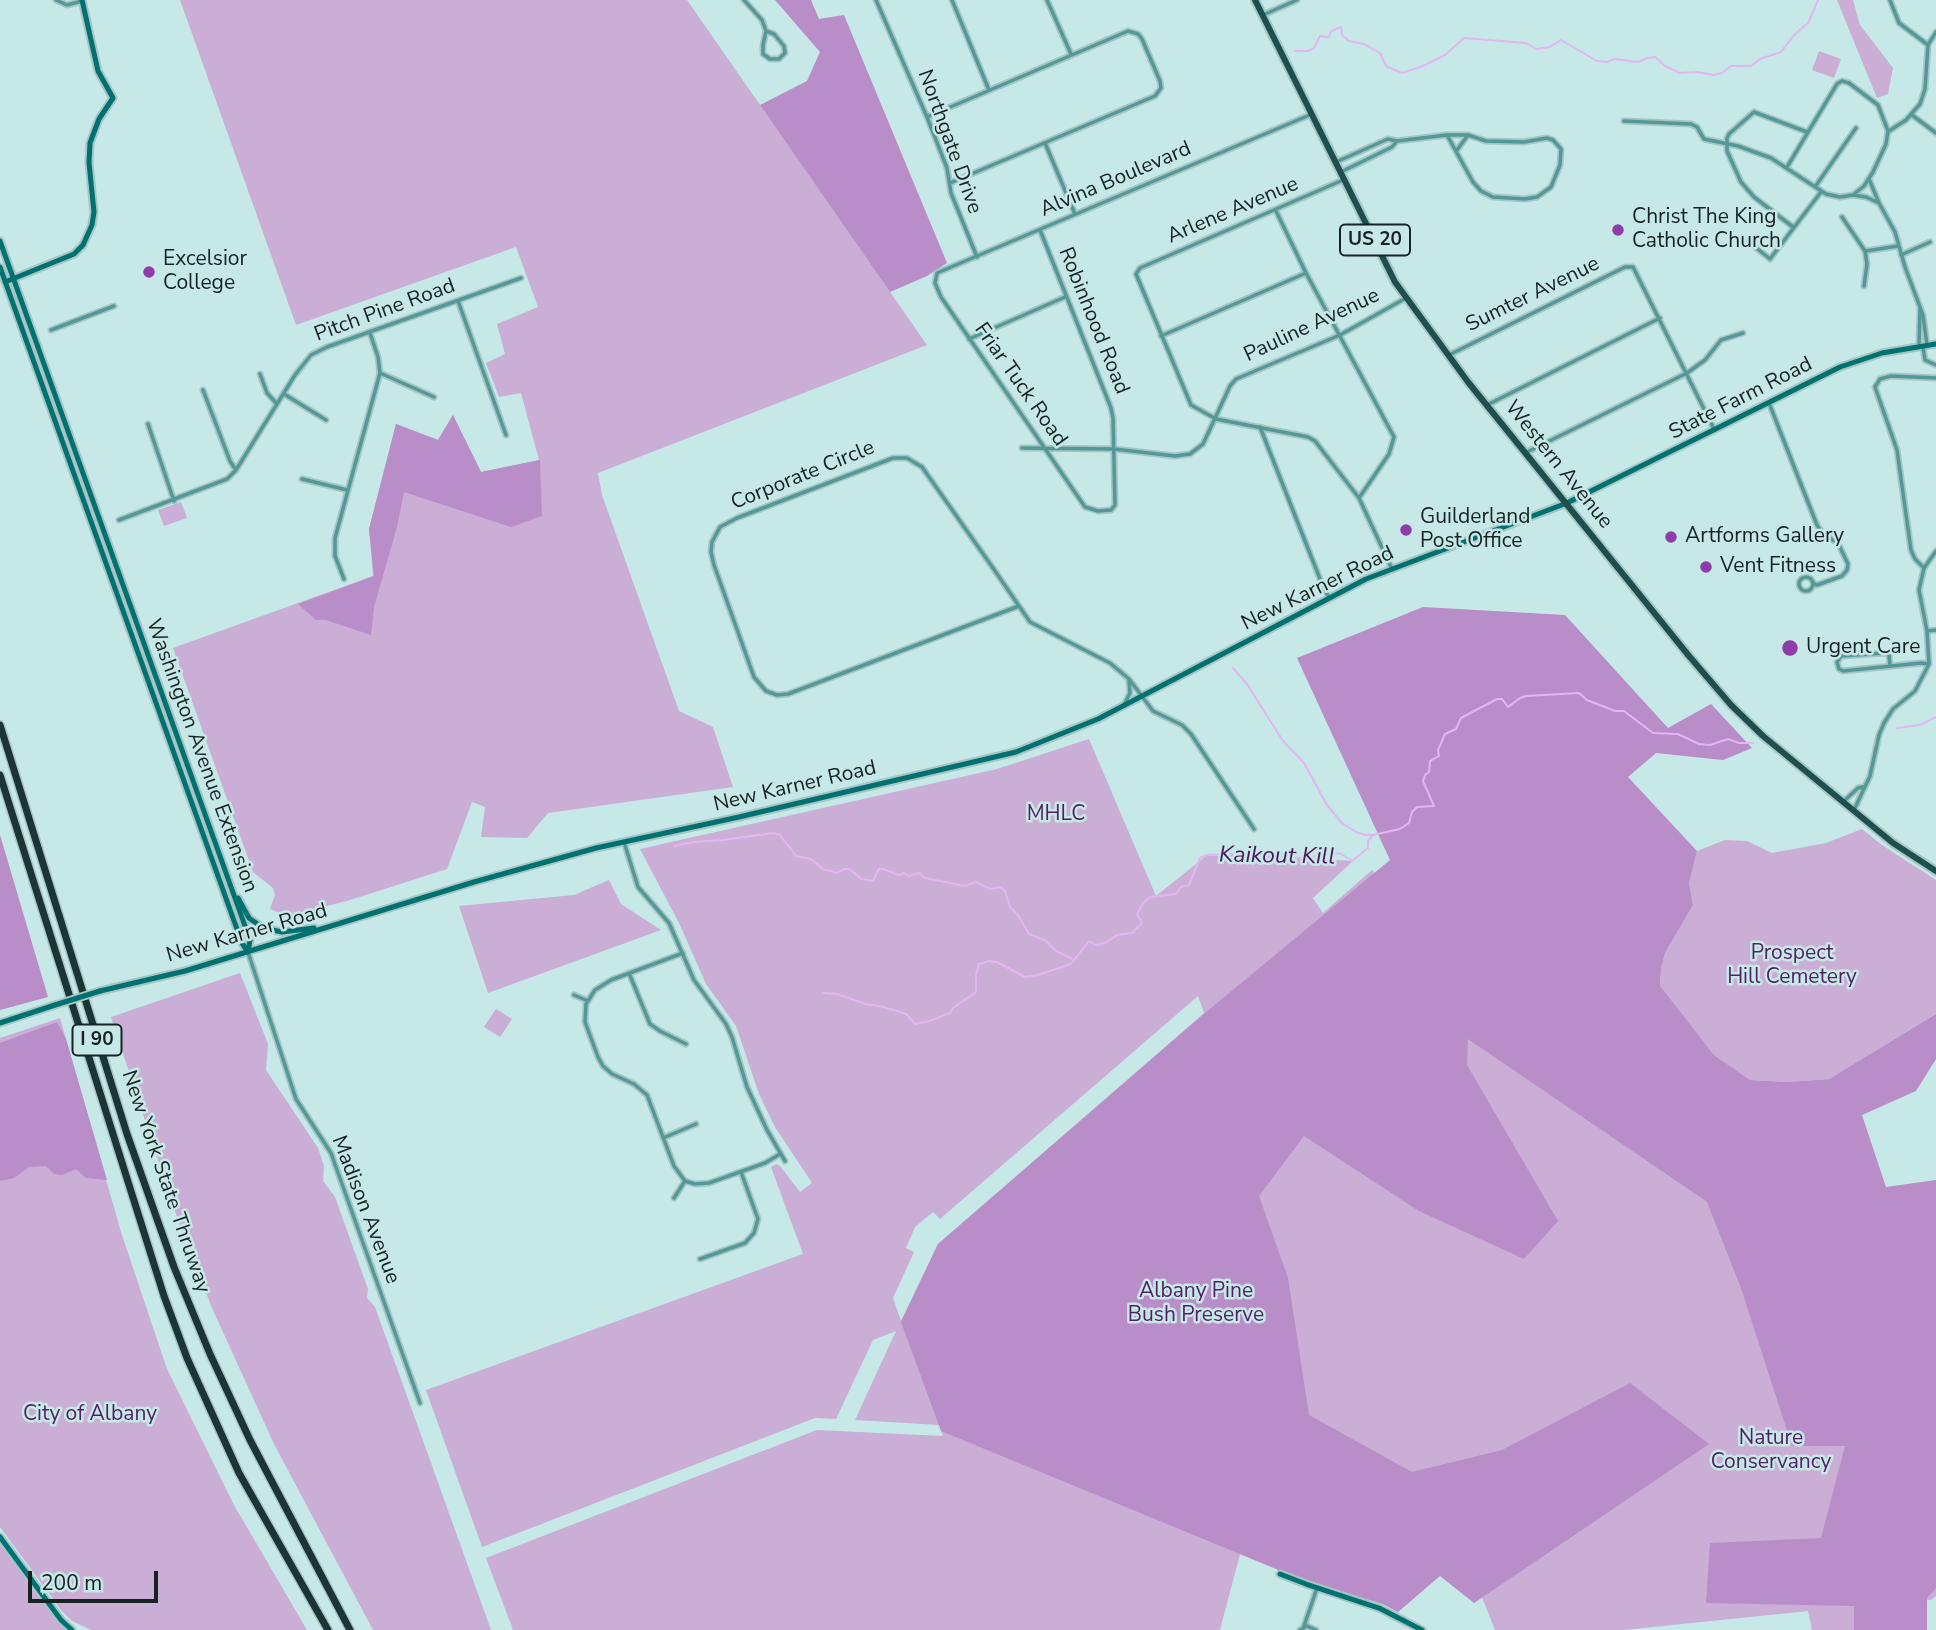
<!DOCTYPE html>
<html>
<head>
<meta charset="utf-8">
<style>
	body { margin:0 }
	#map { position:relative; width:1936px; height:1630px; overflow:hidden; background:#c6e8e7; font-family:"Nunito Sans",sans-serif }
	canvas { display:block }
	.scale { position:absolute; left:28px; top:1571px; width:130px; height:32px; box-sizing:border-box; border:4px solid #162322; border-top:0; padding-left:9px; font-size:21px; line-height:24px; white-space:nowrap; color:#162322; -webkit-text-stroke:5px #c6e8e7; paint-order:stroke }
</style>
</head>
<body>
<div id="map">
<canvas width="1936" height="1630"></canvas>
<div class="scale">200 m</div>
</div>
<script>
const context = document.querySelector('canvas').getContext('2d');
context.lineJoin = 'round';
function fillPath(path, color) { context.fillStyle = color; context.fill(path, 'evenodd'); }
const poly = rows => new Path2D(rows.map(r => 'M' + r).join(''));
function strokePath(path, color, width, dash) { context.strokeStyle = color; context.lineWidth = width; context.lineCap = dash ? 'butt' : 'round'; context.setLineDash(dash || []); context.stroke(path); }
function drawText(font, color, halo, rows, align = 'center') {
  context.font = font + ' "Nunito Sans",sans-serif'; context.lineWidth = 5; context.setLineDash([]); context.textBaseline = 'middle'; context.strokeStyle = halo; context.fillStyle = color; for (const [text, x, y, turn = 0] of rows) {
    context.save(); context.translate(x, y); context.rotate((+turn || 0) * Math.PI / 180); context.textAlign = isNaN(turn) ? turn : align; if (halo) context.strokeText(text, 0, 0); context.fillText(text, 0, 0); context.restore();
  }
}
fillPath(poly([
	[180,0,687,0,927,345,598,473,602,495,679,711,713,727,733,787,548,813,527,838,481,837,485,807,472,802,447,869,347,901,287,916,270,909,275,895,273,888,253,872,173,648,373,576,369,529,396,424,438,440,453,415,481,472,539,460,521,393,499,397,486,363,505,354,497,324,538,307,516,247,296,325],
	[1837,0,1853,0,1860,25,1893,68,1888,94,1877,98],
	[1819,51,1841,59,1834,78,1812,70],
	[181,502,187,518,164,526,158,510],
	[1089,739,1156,896,1206,856,1281,853,1284,857,1353,861,1313,898,1323,913,1372,870,1378,876,1468,1038,1707,1202,1728,1245,1936,1182,1936,1596,1931,1600,1874,1605,1874,1630,1812,1630,1808,1611,1624,1630,1495,1630,1460,1542,1398,1612,1383,1604,1303,1580,1240,1554,1220,1630,513,1630,486,1558,817,1430,943,1436,939,1425,855,1420,896,1331,873,1340,836,1419,815,1418,482,1547,426,1390,803,1254,771,1167,776,1164,780,1166,800,1192,812,1183,775,1127,759,1094,736,1026,706,984,680,925,640,849,997,769],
	[1198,996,1204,1013,938,1244,901,1321,893,1298,914,1252,906,1248,915,1227,933,1212,940,1219],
	[1862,829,1882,845,1936,880,1936,1014,1829,1079,1789,1082,1750,1080,1714,1055,1660,987,1661,969,1665,953,1693,905,1689,883,1697,851,1725,840,1747,841,1772,853,1826,843],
	[609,880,621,904,661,930,488,993,459,906,574,895],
	[240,973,268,1044,266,1070,318,1148,324,1166,323,1181,335,1197,368,1289,367,1298,375,1307,491,1630,373,1630,274,1444,212,1308,179,1223,111,1017],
	[496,1009,512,1019,500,1037,484,1027],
	[60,1018,121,1232,167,1369,234,1505,307,1630,91,1630,72,1621,61,1610,0,1527,0,1038],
	[0,1544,45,1606,69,1630,0,1630]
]), '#caaed5');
fillPath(poly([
	[775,0,811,0,819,19,844,15,947,263,927,276,890,292,760,105,807,81,820,52],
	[453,415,481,472,540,460,542,516,511,527,404,492,397,527,374,607,371,635,326,620,316,620,298,604,374,576,369,529,396,424,438,440],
	[1423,607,1565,615,1668,728,1711,704,1752,748,1723,760,1656,753,1628,777,1697,851,1689,883,1693,905,1665,953,1661,969,1660,986,1714,1055,1750,1080,1789,1082,1829,1079,1936,1014,1936,1059,1916,1091,1862,1115,1886,1187,1936,1180,1936,1588,1927,1598,1927,1630,1854,1630,1854,1606,1706,1603,1710,1543,1821,1538,1845,1446,1792,1446,1741,1288,1707,1202,1468,1039,1467,1065,1558,1221,1524,1259,1419,1211,1304,1136,1259,1196,1288,1278,1309,1415,1412,1472,1502,1450,1630,1383,1709,1444,1474,1603,1440,1576,1398,1612,1383,1604,1303,1580,941,1431,901,1322,938,1244,1205,1013,1390,860,1297,658],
	[0,835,48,997,0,1010],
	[57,1022,66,1039,107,1180,86,1178,76,1169,62,1175,54,1174,46,1166,29,1167,14,1178,0,1181,0,1043]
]), '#b88dc8');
strokePath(poly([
	[1295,51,1308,51,1314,48,1320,36,1329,37,1331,31,1341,27,1342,35,1349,41,1364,44,1380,53,1386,66,1402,73,1423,66,1445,55,1464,38,1526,43,1536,49,1550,47,1561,40,1597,61,1607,62,1614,59,1638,62,1647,58,1655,57,1665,66,1680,73,1698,72,1713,75,1722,73,1731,66,1751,66,1760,59,1781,52,1794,35,1808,23,1818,0],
	[1233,668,1247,684,1283,741,1304,763,1327,805,1342,823,1356,832,1365,835,1373,835],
	[1897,728,1920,725,1936,717],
	[674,846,693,842,723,840,773,833,780,835,796,856,811,859,823,869,837,873,844,869,850,869,861,879,873,881,879,869,883,869,899,875,904,873,909,876,919,873,925,878,965,886,976,882,990,889,1000,887,1005,891,1010,907,1018,915,1029,934,1045,940,1056,951,1071,958],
	[823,993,837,994,866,1004,884,1007,906,1014,915,1024,929,1021,950,1013,953,1008,976,992,976,975,979,964,989,961,997,962,1025,977,1038,975,1071,964,1089,941,1096,945,1105,943,1117,935,1132,933,1142,923,1137,914,1143,903,1150,897,1176,894,1181,887,1189,885,1200,858,1207,855,1274,852,1290,853,1293,858,1312,857,1334,853,1341,854,1352,861,1368,848,1368,841,1373,835,1400,829,1409,823,1412,812,1417,807,1434,806,1423,781,1425,775,1429,772,1430,761,1439,756,1438,750,1445,734,1456,729,1461,718,1497,699,1502,699,1508,707,1520,698,1526,696,1579,693,1587,700,1615,711,1624,711,1653,733,1678,734,1699,744,1710,745,1728,739,1739,743,1753,743]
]), '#e3b6f3', 2);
const street = poly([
	[56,0,67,5,82,1],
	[744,0,762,20,766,31],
	[876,0,927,117,947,168,951,193,977,257],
	[952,0,989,90],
	[1047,0,1071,54],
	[1890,0,1899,23,1928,45],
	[1263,15,1297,0],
	[766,31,774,34,784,46,785,53,779,59,770,59,763,54,763,45,766,31],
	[1912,115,1936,133],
	[927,117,1128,31,1138,34,1142,39,1160,81,1161,88,1155,96,950,183],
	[1624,121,1691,124,1697,127,1704,139,1738,146,1771,158,1826,194,1840,197,1853,195,1866,197,1879,203],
	[1889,131,1906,120,1920,104,1925,89,1928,45,1936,32],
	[1045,143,1075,214],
	[1457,150,1468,135],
	[1336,162,1388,139,1397,141,1447,135,1468,135,1486,141,1524,142,1547,138,1553,140,1561,149,1560,165,1551,187,1537,197,1525,199,1493,197,1481,191,1473,182,1447,135],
	[1787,167,1837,84,1842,81,1849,83,1878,105,1888,131,1886,144,1873,172,1864,186,1853,195],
	[1341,172,1392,147,1397,141],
	[1869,179,1879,203,1895,232,1905,267,1923,315,1927,345],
	[1343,180,1140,268,1136,274,1191,405,1216,419,1308,437,1315,441,1359,498,1392,569],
	[1815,187,1856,128],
	[1276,211,1306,273,1394,437,1389,454,1359,498],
	[1842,217,1865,251,1867,264,1864,286],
	[1793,227,1754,197,1741,182,1727,151,1727,138,1729,134,1754,112,1807,132],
	[1040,230,1111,408,1113,418,1115,505,1111,510,1098,511,1085,507,941,297,935,283,937,273,1312,114],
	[1744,238,1770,259,1821,192],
	[1866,251,1898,246],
	[1901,255,1930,242],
	[458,301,506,435],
	[51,330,114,306],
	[1161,336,1306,273],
	[969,339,1065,297],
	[1919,346,1920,309],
	[1923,347,1925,360,1936,365],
	[1449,355,1625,267,1633,267,1714,429],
	[380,373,434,397],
	[260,374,267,393,277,404],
	[203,390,230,461,236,470],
	[284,394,326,420],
	[1769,403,1817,525,1823,534,1838,543,1848,564,1847,570,1842,576,1817,585,1813,583],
	[1487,405,1660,318],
	[148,424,174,501],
	[1260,427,1324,589,1329,597],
	[1022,448,1114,449,1175,456,1190,454,1203,444,1230,386,1236,379,1340,335,1406,298],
	[1525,453,1687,373,1705,360,1721,340,1743,333],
	[302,479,347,490],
	[119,520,227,479,236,470,295,375,311,355,327,347,521,278],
	[1924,568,1915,559,1911,550,1897,450,1875,387,1880,379,1891,376,1936,378],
	'1799 584a7 7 0 1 1 14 0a7 7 0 1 1-14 0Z',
	[344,579,335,556,335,538,380,373,378,357,370,333],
	[1019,606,788,694,777,695,766,691,754,677,714,565,711,552,712,542,720,527,737,518,893,458,907,458,922,467,993,568,1019,606,1030,622,1110,663,1129,679,1153,711,1182,725,1191,734,1254,829],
	[1927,631,1936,630],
	[1890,666,1889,655,1885,653,1841,656,1837,662,1839,669,1843,671,1921,663,1929,664],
	[1125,703,1130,693,1129,681],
	[1843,802,1858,788,1863,787],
	[1854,810,1870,776,1879,735,1884,723,1893,709,1915,691,1929,664,1927,631,1919,590,1924,568,1936,551],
	[624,842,638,887,669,923,694,980,726,1024,732,1037,747,1087,767,1130,785,1161],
	[248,952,296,1099,331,1153,420,1403],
	[683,953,611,980,595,990,586,1004,585,1022,598,1057,603,1066,612,1074,634,1084,647,1095,674,1166,685,1181,695,1184,709,1183,765,1163,780,1154],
	[629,973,650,1024,660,1031,686,1044],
	[574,995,588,1001],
	[663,1138,696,1124],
	[674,1198,685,1181],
	[700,1259,745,1243,754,1233,758,1219,741,1172],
	[1304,1626,1317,1588],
	[1300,1630,1307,1626,1316,1630]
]);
const secondary = poly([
	[0,241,250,940,248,952],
	[0,267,242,943,248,952],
	[5,282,74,254,83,245,92,225,94,212,89,163,90,143,99,119,113,98,98,71,82,0],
	[238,898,249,918,263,928,282,932,314,928],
	[100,991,185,971,474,882,596,848,739,817,1016,752,1098,719,1366,579,1567,503,1840,367,1882,353,1936,344],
	[0,1023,55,1005],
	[0,1537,61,1620,72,1630],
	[1280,1574,1306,1584,1379,1608,1422,1630]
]);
const primary = poly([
	[1255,0,1395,282,1468,382,1689,656,1731,705,1763,736,1893,843,1936,871]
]);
const highway = poly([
	[0,725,127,1134,174,1267,210,1354,250,1440,350,1630],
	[0,775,164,1296,187,1358,239,1473,328,1630]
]);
strokePath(street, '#a6c5c4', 7);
strokePath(secondary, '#a6c5c4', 9);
strokePath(primary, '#a6c5c4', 10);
strokePath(highway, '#a6c5c4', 10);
strokePath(street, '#539997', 3.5);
strokePath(secondary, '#007171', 5);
strokePath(primary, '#1d4f4f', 6);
strokePath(highway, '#1b3434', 7);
const secondaryBridge = poly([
	[55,1005,100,991]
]);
strokePath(secondaryBridge, '#a6c5c4', 9, []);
strokePath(secondaryBridge, '#007171', 5);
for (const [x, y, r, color] of [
	[1618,230,7,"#8f3baa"],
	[149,272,7,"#8f3baa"],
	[1406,530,7,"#8f3baa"],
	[1671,537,7,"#8f3baa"],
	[1706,567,7,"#8f3baa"],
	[1790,648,9,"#8f3baa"]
]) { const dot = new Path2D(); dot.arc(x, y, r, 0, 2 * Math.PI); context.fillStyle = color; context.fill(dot); strokePath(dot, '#c6e8e7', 2.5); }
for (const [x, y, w] of [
	[1375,240,70],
	[97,1040,49]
]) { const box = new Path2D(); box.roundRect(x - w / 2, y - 15.5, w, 31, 5); context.fillStyle = '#c6e8e7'; context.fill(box); strokePath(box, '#162322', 2); }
drawText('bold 19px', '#162322', null, [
	["US 20",1375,240],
	["I 90",97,1040]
]);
drawText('21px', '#162322', '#c6e8e7', [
	["Northgate Drive",949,142,70],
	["Alvina Boulevard",1116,180,-23],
	["Arlene Avenue",1233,211,-23],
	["Sumter Avenue",1533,295,-26],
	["Pitch Pine Road",385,311,-20],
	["Robinhood Road",1093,321,68],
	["Pauline Avenue",1312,326,-25],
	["Friar Tuck Road",1020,385,55],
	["State Farm Road",1741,399,-27],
	["Western Avenue",1558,465,51],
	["Corporate Circle",803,476,-22],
	["New Karner Road",1318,589,-26],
	["Washington Avenue Extension",201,756,70],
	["New Karner Road",795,787,-13],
	["New Karner Road",247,934,-16],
	["New York State Thruway",165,1182,71],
	["Madison Avenue",365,1210,69]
]);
drawText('21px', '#162322', '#c6e8e7', [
	["Christ The King",1632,218],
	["Catholic Church",1632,242],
	["Excelsior",163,260],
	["College",163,284],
	["Guilderland",1420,518],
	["Post Office",1420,542],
	["Artforms Gallery",1685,537],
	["Vent Fitness",1720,567],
	["Urgent Care",1806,648]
], 'left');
drawText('21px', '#541e65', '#c6e8e7', [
	["MHLC",1056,815],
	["Prospect",1792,954],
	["Hill Cemetery",1792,978],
	["Albany Pine",1196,1292],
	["Bush Preserve",1196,1316],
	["City of Albany",90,1415],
	["Nature",1771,1439],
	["Conservancy",1771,1463]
]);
drawText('italic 23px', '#4d175e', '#c6e8e7', [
	["Kaikout Kill",1277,857,1]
]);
</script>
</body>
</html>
